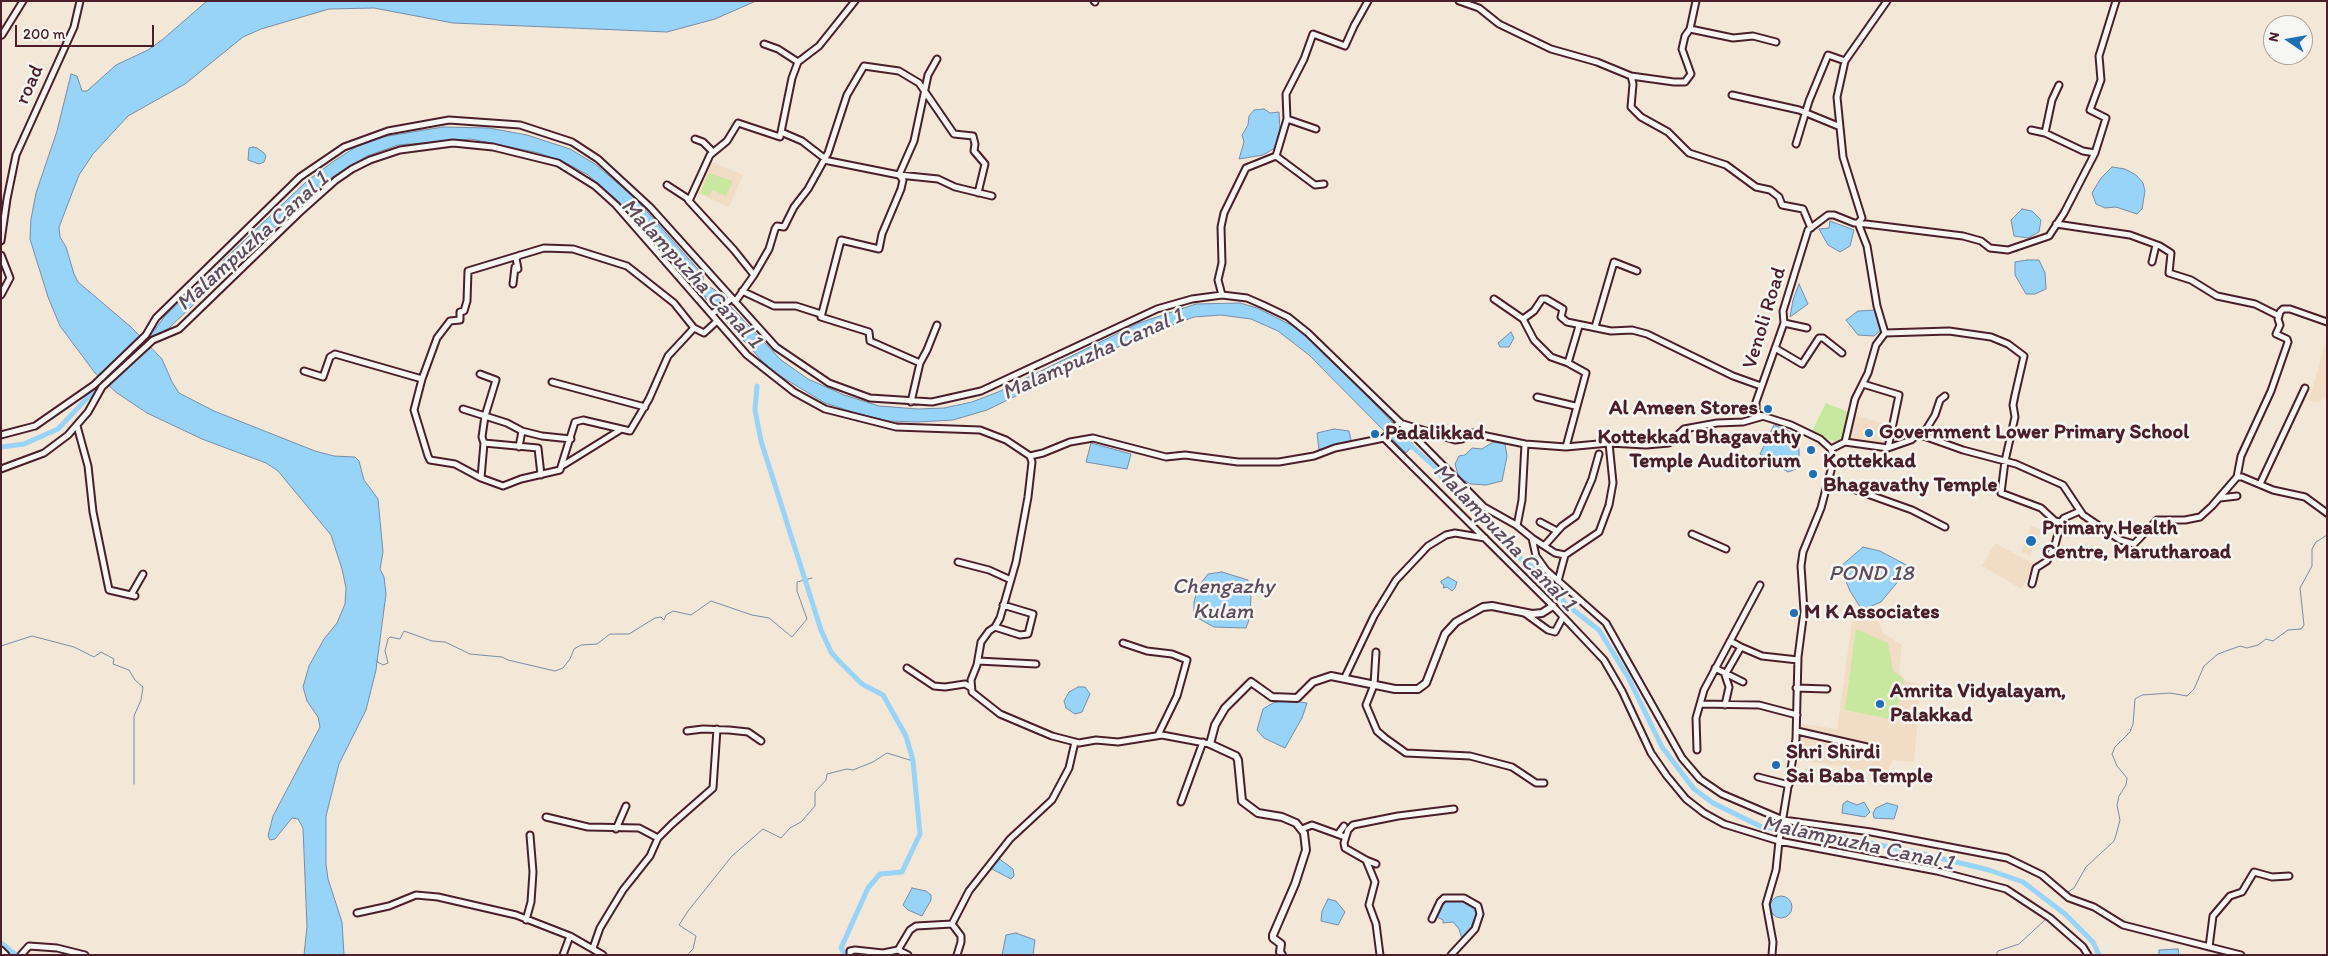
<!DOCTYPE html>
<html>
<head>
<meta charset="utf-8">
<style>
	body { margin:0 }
	#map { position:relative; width:2328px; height:956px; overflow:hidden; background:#f3e7d8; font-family:Itim,sans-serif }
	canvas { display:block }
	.frame { position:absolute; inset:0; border:2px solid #4a1f2b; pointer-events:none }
	.north { position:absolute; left:2263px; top:15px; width:50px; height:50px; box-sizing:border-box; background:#f6f6f2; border:1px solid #b1a0a2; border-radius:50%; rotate:282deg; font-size:14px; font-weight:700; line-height:20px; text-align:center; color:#4a1f2b }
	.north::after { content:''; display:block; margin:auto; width:18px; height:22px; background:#1f6fb2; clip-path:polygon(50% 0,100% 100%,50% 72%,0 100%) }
	.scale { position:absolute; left:15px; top:25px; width:139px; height:22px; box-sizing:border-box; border:2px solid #4a1f2b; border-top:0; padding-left:6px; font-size:15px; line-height:18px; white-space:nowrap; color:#4a1f2b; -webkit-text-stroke:4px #f6f6f2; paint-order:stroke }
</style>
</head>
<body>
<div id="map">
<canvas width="2328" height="956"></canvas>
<div class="frame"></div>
<div class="north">N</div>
<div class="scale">200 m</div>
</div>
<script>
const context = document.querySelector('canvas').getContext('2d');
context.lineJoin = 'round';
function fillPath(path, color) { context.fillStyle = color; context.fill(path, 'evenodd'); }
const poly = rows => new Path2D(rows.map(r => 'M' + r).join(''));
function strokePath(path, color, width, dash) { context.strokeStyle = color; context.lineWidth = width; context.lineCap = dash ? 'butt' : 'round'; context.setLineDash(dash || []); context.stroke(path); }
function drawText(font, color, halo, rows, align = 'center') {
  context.font = font + ' Itim,sans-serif'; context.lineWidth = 5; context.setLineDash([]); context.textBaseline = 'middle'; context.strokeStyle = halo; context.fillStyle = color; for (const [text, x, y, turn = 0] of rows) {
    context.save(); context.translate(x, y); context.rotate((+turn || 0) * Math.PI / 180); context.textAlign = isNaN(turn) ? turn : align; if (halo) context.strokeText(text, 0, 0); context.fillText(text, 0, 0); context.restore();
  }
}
fillPath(poly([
	[711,161,743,175,729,207,697,193],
	[2327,337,2327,398,2318,402,2313,402,2309,400],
	[1853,415,1891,425,1887,443,1847,440],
	[2031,526,2041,530,2030,556,2021,552],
	[1995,543,2036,565,2021,589,1982,566],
	[1853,614,1877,617,1883,633,1902,645,1899,671,1906,681,1921,684,1914,762,1893,760,1886,773,1798,760,1802,724,1837,729]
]), '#f1ddc6');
fillPath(poly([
	[709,173,733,181,726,196,712,190,709,196,700,193],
	[1826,403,1848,412,1843,441,1837,442,1811,433],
	[1856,629,1888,643,1893,671,1904,679,1895,720,1845,710]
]), '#c8e79f');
const water = poly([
	[207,1,756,1,715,19,667,32,453,23,374,8,329,9,261,29,243,37,185,84,128,116,93,154,79,175,59,227,60,237,66,247,74,274,78,282,131,327,162,359,172,382,179,393,214,411,315,451,334,456,355,457,359,461,364,480,378,499,383,552,380,569,384,577,386,594,376,670,366,710,339,764,326,816,326,864,328,879,342,922,344,955,304,955,307,926,303,828,298,819,292,818,275,839,270,840,268,836,273,816,320,727,318,717,307,701,303,687,309,666,324,639,337,623,345,604,346,588,342,569,331,535,278,471,266,463,202,439,147,413,117,393,95,373,60,326,48,297,30,239,31,219,36,193,57,131,71,74,77,76,82,91,87,91,116,65,148,50,162,40,207,1],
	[1264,109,1270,113,1279,112,1280,131,1275,148,1263,155,1239,159,1244,142,1242,135,1248,125,1249,116,1254,110,1264,109],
	[443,127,489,128,527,135,570,149,595,164,635,198,703,275,703,283,715,290,781,360,808,379,844,395,879,406,918,409,944,408,972,402,998,392,1139,323,1196,304,1240,303,1257,308,1293,326,1317,344,1395,425,1406,432,1413,445,1406,453,1309,355,1278,331,1251,319,1221,315,1194,317,1172,325,1113,349,987,410,953,420,917,422,888,421,856,413,825,403,777,374,763,362,706,299,701,288,693,283,616,199,588,175,568,164,539,153,471,139,398,145,367,156,331,178,291,212,169,328,160,334,150,337,164,317,209,274,307,181,334,161,359,145,382,137,443,127],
	[253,147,257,148,264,153,266,156,264,162,259,164,248,160,249,148,253,147],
	[2112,167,2125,169,2136,175,2143,183,2145,191,2142,209,2137,214,2116,207,2105,208,2096,204,2092,193,2101,178,2112,167],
	[2022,209,2032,211,2041,220,2039,232,2028,238,2014,236,2011,220,2022,209],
	[1830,221,1854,230,1850,246,1840,252,1828,245,1819,229,1829,228,1830,221],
	[2027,260,2039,260,2045,273,2046,289,2035,294,2026,294,2015,275,2015,262,2027,260],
	[1799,284,1808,304,1790,317,1793,300,1799,284],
	[1876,310,1882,329,1874,336,1858,335,1846,320,1858,311,1876,310],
	[1511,332,1514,338,1509,347,1500,347,1498,343,1511,332],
	[1774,425,1787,430,1799,438,1799,457,1796,469,1788,472,1760,454,1774,425],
	[1334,429,1349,431,1351,440,1346,443,1319,450,1317,433,1334,429],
	[1493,442,1505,444,1507,456,1502,481,1486,485,1471,484,1459,478,1455,464,1459,456,1465,455,1472,448,1482,449,1493,442],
	[1091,443,1131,454,1127,469,1086,462,1091,443],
	[1863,547,1880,551,1910,567,1881,602,1862,610,1850,591,1840,567,1863,547],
	[1222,572,1248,580,1251,597,1250,617,1246,628,1214,627,1194,616,1194,602,1198,587,1208,574,1222,572],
	[1448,577,1457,582,1455,588,1452,591,1447,587,1443,588,1444,585,1441,583,1441,581,1448,577],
	[1078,687,1085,687,1090,694,1082,712,1075,714,1066,708,1064,701,1069,692,1078,687],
	[1286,700,1307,703,1302,718,1285,748,1264,738,1257,730,1263,709,1273,703,1286,700],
	[1847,801,1857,805,1864,802,1870,812,1865,817,1842,813,1843,804,1847,801],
	[1887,803,1898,806,1894,819,1874,818,1873,813,1876,808,1887,803],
	[997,857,1013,869,1014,876,1011,879,990,868,997,857],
	[912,888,926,891,931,895,931,900,922,916,908,910,903,905,912,888],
	'1770 907a11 11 0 1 1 22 0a11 11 0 1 1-22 0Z',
	[1328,899,1336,901,1345,912,1338,925,1321,921,1322,911,1328,899],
	[1444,899,1476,903,1477,913,1466,940,1462,939,1459,929,1453,922,1443,923,1443,920,1437,917,1444,899],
	[1016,933,1035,940,1033,955,1002,955,1006,935,1016,933],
	[2178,949,2179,955,2159,955,2159,950,2178,949]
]);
fillPath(water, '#97d4f8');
strokePath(water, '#788ca6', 1);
strokePath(poly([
	[1,646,32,636,74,647,94,657,101,652,114,659,113,664,129,670,135,680,143,687,141,700,134,716,134,784],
	[376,661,383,665,388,663,385,651,388,639,390,637,400,639,404,631,432,641,445,642,470,654,502,657,508,660,555,671,563,668,570,659,574,649,581,645,597,644,610,634,629,634,655,618,661,617,664,620,666,615,673,611,691,615,711,601,752,615,769,618,792,637,807,619,797,591,797,582,812,578],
	[2068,892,2074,888,2086,867,2114,841,2116,835,2120,820,2117,805,2119,796,2126,785,2127,778,2117,766,2112,754,2115,747,2130,732,2133,724,2135,699,2142,695,2170,693,2187,696,2194,689,2204,666,2218,654,2240,646,2247,648,2258,645,2266,639,2273,641,2288,630,2301,629,2304,625,2300,588,2312,566,2312,549,2316,542,2327,535],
	[687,955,693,949,696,936,679,925,688,911,732,856,763,829,781,838,790,828,801,822,815,806,815,792,826,780,827,774,847,769,853,770,873,762,887,753,913,761],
	[1996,955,1998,951,2019,944,2046,919]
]), '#788ca6', 1);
strokePath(poly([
	[140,346,154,333],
	[757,386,755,410,761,441,821,630,831,652,837,659,862,684,883,695,906,736,913,761,920,834,902,872,880,874,868,888,841,948,846,955],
	[1408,443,1436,468,1449,488,1500,535,1518,557,1536,569,1567,605,1599,630,1628,677,1662,747,1694,789,1713,803,1762,827,1823,833,1919,853,1989,870,2023,882,2065,914,2093,942,2099,955],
	[1,447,24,444,58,429,108,376],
	[1,943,16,955]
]), '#97d4f8', 5);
const minor = poly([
	[1094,1,1095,2],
	[1459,1,1479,8,1499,24,1551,49,1597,62,1631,76,1633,84,1631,107,1641,117,1668,132,1689,153,1726,165,1756,187,1770,190,1779,197,1782,205,1803,209,1811,228],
	[1690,29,1696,1],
	[2,35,23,1],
	[764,44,778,49,798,62],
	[1631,76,1674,82,1685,82,1691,74,1682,49,1685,36,1690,29,1733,38,1753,36,1776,42],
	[1732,95,1799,110,1838,126],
	[1287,119,1316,129],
	[2031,130,2045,133,2083,151,2095,153,2106,118,2090,110,2101,80,2099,56,2116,1],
	[781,132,802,141,824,158,824,160,899,175,938,179,955,187,992,196],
	[2045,133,2052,100,2059,85],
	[695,139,703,142,713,152],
	[1796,144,1809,101,1828,55,1845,61],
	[1276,156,1287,119,1286,94,1304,59,1313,34,1345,46,1354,26,1368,1],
	[1276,156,1315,185,1324,184],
	[667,185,687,198,689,201],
	[2056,224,2130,235,2160,246,2171,253,2169,273,2191,280,2217,296,2255,304,2279,316],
	[1,241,7,199,16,155,74,27,80,1],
	[1,255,10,278,1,295],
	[2152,262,2156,245],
	[754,275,769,249,775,229,777,226,784,227,794,207,808,189,828,153,847,95,864,66,899,71,919,83,954,134,973,136,975,144,974,151,985,164,978,193],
	[513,284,515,267,518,269,516,258,520,255],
	[742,291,774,306,796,306,821,314],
	[1222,295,1218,280,1222,263,1221,227,1224,213,1246,168,1276,156],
	[1494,299,1523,319,1534,340,1551,357,1568,363,1586,373,1566,447],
	[735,302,754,275,734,250,689,201,710,155,727,141,738,123,780,137,792,78,798,62,819,46,855,1],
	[712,314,731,299],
	[1523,319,1534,311,1542,299,1546,299,1563,309,1561,317,1567,322,1611,331,1632,330,1647,334,1733,376,1761,386],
	[1784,323,1807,328],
	[1595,327,1614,262,1637,271],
	[694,328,674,303,627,266,573,249,544,248,468,271,467,301,464,311,460,312,460,320,450,321,437,338,422,379,414,410,428,456,430,460,455,464,481,478,503,486,521,479,560,470,575,422,583,420,630,431,649,399,668,356,694,328,704,333,716,322],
	[1885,333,1877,306,1867,246,1858,223,1963,236,1981,241,1990,248,2008,250,2049,236,2064,213,2095,153],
	[1775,348,1802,364,1819,338,1823,338,1842,353],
	[920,363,870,341,869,332,821,317,841,240,879,249,882,234,901,189,903,180,899,175,914,141,928,75,937,59],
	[1568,363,1579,326],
	[304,371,323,377,330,357,335,354,422,379],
	[480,374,496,380,485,416,482,437,484,443,481,478],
	[552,382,645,407],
	[1863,384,1899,395,1888,448],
	[1537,397,1575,406],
	[911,402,920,363,927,350,937,325],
	[463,409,507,423,522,431,542,436,571,439],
	[1403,424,1455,440,1462,439,1472,433,1525,444,1566,447,1609,443,1646,445,1669,443,1684,429,1717,423,1743,422,1764,416],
	[77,426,88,466,93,512,109,590,135,596],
	[1,435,35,426,94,385,146,335,156,318,300,177,344,147,388,131,449,120,520,125,572,142,598,159,650,207,776,347,829,383,870,398,932,402,981,391,1157,309,1192,299,1222,295,1247,298,1263,305,1288,317,1308,333,1412,434,1484,507,1516,525,1532,538,1536,556,1546,570,1606,623,1682,758,1700,779,1722,794,1783,820,1871,832,2007,858,2042,875,2069,898,2094,907,2123,925,2241,955],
	[1922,436,1935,415,1940,400,1945,396],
	[1384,438,1400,422],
	[1845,442,1855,399,1868,373,1876,345,1885,333,1949,331,1991,337,2008,344,2024,356,2015,395,2013,405,2015,417,2005,461,2001,493,2041,508,2055,521,2061,522],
	[484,443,538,448,541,475],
	[519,447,522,431],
	[1831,449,1845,442,1888,448,1911,440,1918,434,1963,450,2016,464,2063,485,2083,515,2120,540,2134,544,2157,520,2185,520,2200,517,2212,506,2237,477,2242,477,2273,490,2305,497,2327,513],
	[1030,456,1032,462,1028,497,1016,562,1000,618,995,627,989,631,981,642,977,665,971,680,972,692,1000,714,1052,736,1079,743,1096,740,1118,742,1162,735,1210,744],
	[562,466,620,430],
	[1,469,44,453,68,435,88,412,102,387,153,340,179,329,299,213,336,180,352,169,370,160,400,150,453,143,493,147,558,163,595,186,616,205,747,355,794,392,825,409,896,427,980,430,1006,440,1030,456,1043,453,1070,442,1093,438,1166,457,1185,455,1238,462,1279,462,1314,456,1335,448,1384,438,1553,606,1604,660,1622,691,1651,753,1667,776,1686,799,1704,813,1724,824,1779,841,1937,871,2006,889,2050,918,2083,947,2088,955],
	[2237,477,2241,456,2271,391,2288,342,2287,339,2276,334,2280,325,2278,319,2280,312,2283,309,2290,309,2327,322],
	[1828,480,1912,510,1945,527],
	[2260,484,2305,388],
	[2220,498,2237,496],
	[1540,522,1557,531],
	[1517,526,1522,500,1525,444],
	[1692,534,1726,549],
	[1532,538,1555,553,1565,555,1599,532,1609,505,1613,483,1609,443],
	[1545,545,1562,526,1576,516,1592,479,1599,454],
	[958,562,989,570,1011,580],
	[1558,581,1565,555],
	[2032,584,2036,568,2047,561,2055,545,2061,522,2064,518,2080,511],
	[131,595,143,574],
	[1526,614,1548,630,1555,632,1563,617],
	[995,627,1020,635,1028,634,1033,614,1003,605],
	[1123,643,1147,651,1172,654,1187,660,1177,696,1158,735],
	[1741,647,1762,656,1798,660],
	[1376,652,1374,685,1366,705,1377,731,1385,738,1406,753,1470,756,1512,767,1536,783,1544,783],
	[978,661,1036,664],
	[907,668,934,686,945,687,965,684,970,687],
	[1715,668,1743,682],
	[1345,677,1374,616,1396,580,1428,546,1446,535,1455,533,1485,538],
	[1796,688,1827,689],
	[1700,704,1759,705,1797,715],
	[1725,705,1729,687,1725,675,1741,647,1730,641],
	[687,731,703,729,729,730,748,732,761,741],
	[1797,731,1867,747],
	[1697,750,1696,718,1704,690,1760,585],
	[1758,777,1789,785],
	[1181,802,1203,742],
	[546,817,588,827,639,828,658,838],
	[616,829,626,806],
	[1302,829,1312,825,1345,837],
	[1338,834,1344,826],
	[1366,860,1376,864],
	[357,913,389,906,416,895,438,897,516,915,570,936,603,955],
	[1432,919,1440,902,1444,898,1464,898,1478,906,1480,914,1475,929,1451,955],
	[526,920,531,902,533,872,530,835],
	[2209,947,2213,916,2230,896,2242,892,2254,872,2272,877,2289,876],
	[593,948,600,928,623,890,650,856,658,838,672,824,713,788,717,729],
	[1,950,6,955],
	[898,950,910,930,916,926,952,924],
	[21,955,29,946,57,948,85,955],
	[563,955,570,936],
	[850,955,850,951,855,950,883,953,898,950,908,955],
	[957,955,961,942,961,936,952,924,969,891,1010,839,1052,800,1069,768,1075,742],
	[1380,955,1376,924,1369,905,1375,882,1366,860,1345,848,1344,843,1348,830,1353,825,1398,816,1454,809],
	[1772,955,1773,942,1766,904,1776,870,1779,841,1796,739,1798,657,1804,611,1801,566,1803,552,1821,508,1834,459,1831,449,1820,439,1791,425,1756,414,1756,402,1784,323,1783,311,1808,230,1828,215,1834,215,1854,223,1858,223,1862,218,1843,157,1837,97,1845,61,1887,1]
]);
const major = poly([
	[1282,955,1280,952,1281,944,1273,938,1273,935,1295,884,1306,850,1304,833,1296,823,1282,817,1258,813,1242,801,1238,760,1236,756,1210,744,1215,725,1225,708,1251,682,1272,697,1297,698,1313,682,1331,676,1395,689,1418,689,1426,683,1445,634,1456,622,1483,607,1492,606,1532,614,1542,613,1553,606]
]);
strokePath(minor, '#4a1f2b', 9);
strokePath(major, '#4a1f2b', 10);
strokePath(minor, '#f6f6f2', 5);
strokePath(major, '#f6f6f2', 6);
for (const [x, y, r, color] of [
	[1768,409,5,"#1f6fb2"],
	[1869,433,5,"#1f6fb2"],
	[1375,434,5,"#1f6fb2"],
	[1811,450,5,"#1f6fb2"],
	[1813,474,5,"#1f6fb2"],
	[2031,541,6,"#1f6fb2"],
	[1794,613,5,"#1f6fb2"],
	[1880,704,5,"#1f6fb2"],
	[1776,765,5,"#1f6fb2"]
]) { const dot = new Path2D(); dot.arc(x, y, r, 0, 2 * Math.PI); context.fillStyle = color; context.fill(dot); strokePath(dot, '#f6f6f2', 2); }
drawText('21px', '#4a1f2b', '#f6f6f2', [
	["road",30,85,-66],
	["Venoli Road",1765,318,-73]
]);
drawText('bold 21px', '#4a1f2b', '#f6f6f2', [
	["Al Ameen Stores",1758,409,"right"],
	["Government Lower Primary School",1879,433],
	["Padalikkad",1385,434],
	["Kottekkad Bhagavathy",1801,438,"right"],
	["Temple Auditorium",1801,462,"right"],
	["Kottekkad",1823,462],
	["Bhagavathy Temple",1823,486],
	["Primary Health",2042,529],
	["Centre, Marutharoad",2042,553],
	["M K Associates",1804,613],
	["Amrita Vidyalayam,",1890,692],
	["Palakkad",1890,716],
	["Shri Shirdi",1786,753],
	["Sai Baba Temple",1786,777]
], 'left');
drawText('italic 22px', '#5d4c5e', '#f6f6f2', [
	["Malampuzha Canal 1",253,242,-42],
	["Malampuzha Canal 1",691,274,47],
	["Malampuzha Canal 1",1093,355,-24],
	["Malampuzha Canal 1",1504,538,46],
	["POND 18",1871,574],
	["Chengazhy",1223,587],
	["Kulam",1223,612],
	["Malampuzha Canal 1",1858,844,12]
]);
</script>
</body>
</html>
